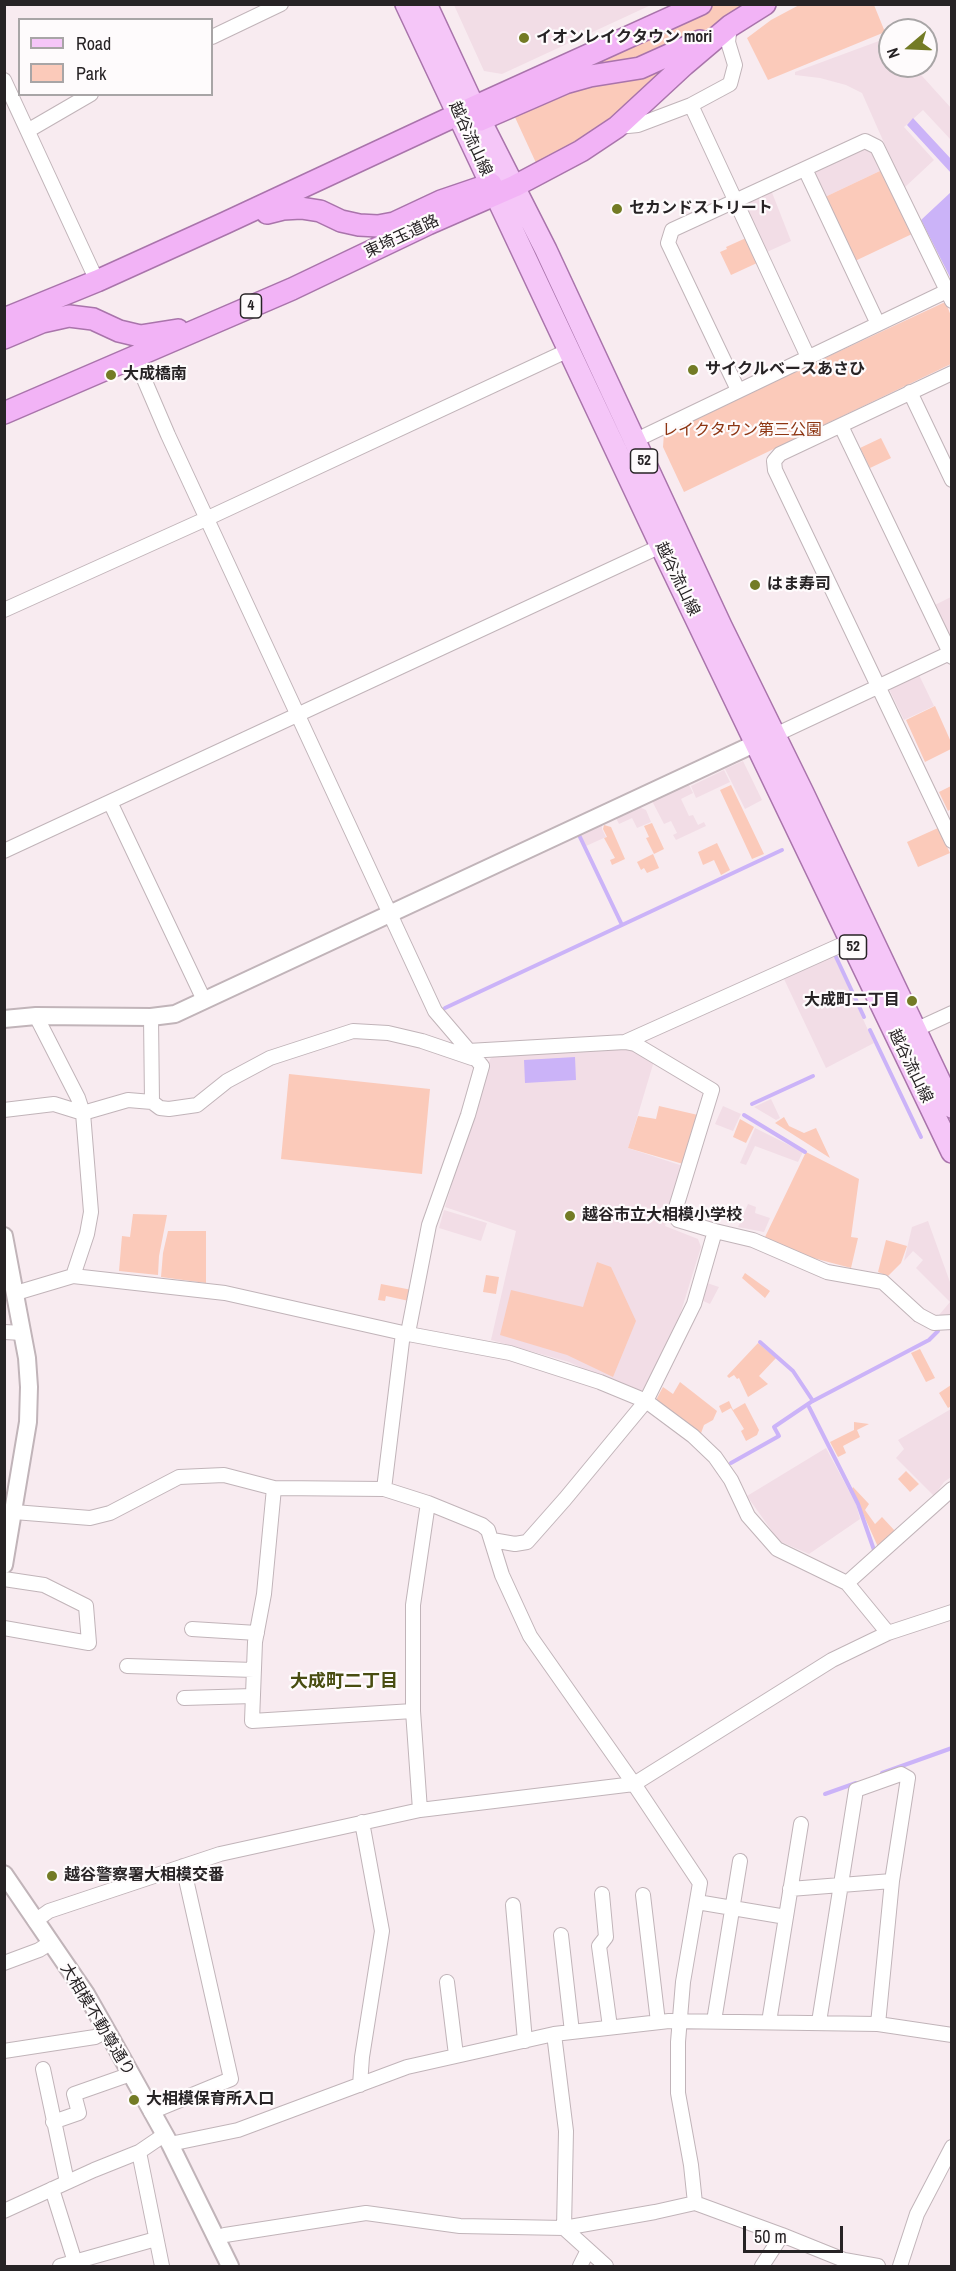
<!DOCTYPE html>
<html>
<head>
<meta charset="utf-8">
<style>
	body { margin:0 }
	#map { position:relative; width:956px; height:2271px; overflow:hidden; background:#f8ebf0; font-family:"Archivo Narrow",sans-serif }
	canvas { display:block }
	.frame { position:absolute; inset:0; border:6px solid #272325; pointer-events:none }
	.legend { position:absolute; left:18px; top:18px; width:195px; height:78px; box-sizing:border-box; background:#fefbfc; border:2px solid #a8a5a6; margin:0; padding:8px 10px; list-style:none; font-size:18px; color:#272325 }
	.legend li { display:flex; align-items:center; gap:12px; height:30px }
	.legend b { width:30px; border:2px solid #a8a5a6 }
	.north { position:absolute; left:878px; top:18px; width:60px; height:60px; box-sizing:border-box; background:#fefbfc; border:2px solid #a8a5a6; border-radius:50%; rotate:251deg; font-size:16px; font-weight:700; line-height:24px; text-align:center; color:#272325 }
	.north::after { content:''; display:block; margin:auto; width:21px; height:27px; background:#737b25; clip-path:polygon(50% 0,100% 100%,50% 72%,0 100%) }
	.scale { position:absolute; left:743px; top:2226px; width:100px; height:27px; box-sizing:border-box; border:3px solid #272325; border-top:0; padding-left:8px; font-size:18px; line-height:21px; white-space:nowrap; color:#272325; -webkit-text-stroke:4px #fefbfc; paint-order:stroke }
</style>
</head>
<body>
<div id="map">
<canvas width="956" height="2271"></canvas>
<div class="frame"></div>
<ul class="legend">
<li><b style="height:8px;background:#f5c6f8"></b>Road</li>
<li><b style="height:16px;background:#fbcaba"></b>Park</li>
</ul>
<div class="north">N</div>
<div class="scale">50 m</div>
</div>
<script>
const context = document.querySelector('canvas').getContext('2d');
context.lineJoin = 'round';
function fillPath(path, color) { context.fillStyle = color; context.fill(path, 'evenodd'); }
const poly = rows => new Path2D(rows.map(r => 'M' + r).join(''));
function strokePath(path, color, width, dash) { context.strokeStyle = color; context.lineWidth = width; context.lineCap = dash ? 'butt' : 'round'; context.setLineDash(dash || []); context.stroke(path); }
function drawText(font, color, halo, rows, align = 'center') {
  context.font = font + ' "Archivo Narrow","Noto Sans JP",sans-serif'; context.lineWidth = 4.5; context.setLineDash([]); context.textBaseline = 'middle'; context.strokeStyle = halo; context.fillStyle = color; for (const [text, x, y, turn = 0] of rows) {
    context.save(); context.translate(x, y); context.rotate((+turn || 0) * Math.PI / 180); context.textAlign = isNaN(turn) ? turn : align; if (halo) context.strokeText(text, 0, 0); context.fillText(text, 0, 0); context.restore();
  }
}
fillPath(poly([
	[454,5,651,5,502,74,484,71],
	[887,38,890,41,890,66,913,66,951,108,951,140,923,110,904,127,934,160,904,188,862,93,846,85,820,78,795,75,795,72],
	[865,147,872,149,882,170,825,197,814,176,817,169],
	[771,190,791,241,767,252,746,210,749,201],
	[951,597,951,640,949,640,933,606],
	[918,673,934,706,904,720,890,691,893,685],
	[743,761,762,800,745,809,725,769],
	[724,770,730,782,696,798,691,786],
	[688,783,693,793,681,799,689,816,693,815,698,825,704,822,706,826,676,840,673,835,677,833,671,821,664,824,652,801],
	[639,807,646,810,651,822,637,828,632,818,619,824,616,818],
	[602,823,602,829,606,837,586,846,580,834],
	[834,956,874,1043,826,1068,784,979],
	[631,1048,654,1061,628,1148,683,1166,665,1226,698,1239,701,1247,680,1315,646,1389,636,1393,569,1362,491,1340,516,1231,445,1207,490,1059,495,1055],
	[771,1099,780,1118,776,1120,754,1107],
	[723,1106,741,1114,733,1131,715,1124],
	[755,1128,803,1152,798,1162,755,1146,746,1165,740,1163],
	[748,1204,756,1207,755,1213,770,1218,764,1232,738,1227],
	[444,1210,487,1223,481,1241,439,1228],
	[928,1221,951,1285,951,1318,941,1318,939,1315,950,1302,916,1268,923,1260,913,1251,904,1261,912,1227],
	[707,1283,719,1287,710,1304,703,1301],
	[951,1409,951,1477,944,1482,934,1496,896,1458,904,1449,898,1440],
	[826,1448,856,1504,860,1519,809,1554,779,1541,747,1496]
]), '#f2dde6');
fillPath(poly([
	[801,4,874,5,885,32,768,80,747,38,771,20],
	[713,5,753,5,651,58,523,91],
	[682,56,614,119,537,165,513,113,562,91],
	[882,170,912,234,855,261,825,197],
	[746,238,757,263,731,275,720,252,727,249,726,247],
	[943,303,946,303,951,316,951,364,684,492,663,447,664,433],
	[881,438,891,458,870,468,860,448],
	[935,706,951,742,951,749,925,762,906,720],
	[731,785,764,854,752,859,720,790],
	[951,786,951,809,948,811,939,792],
	[652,823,664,849,654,854,646,838,649,837,644,826],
	[604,825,611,827,625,859,612,865,610,860,615,858,604,838,607,837,603,829],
	[938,828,950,853,918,867,907,842],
	[717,843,730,870,721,875,714,860,703,865,698,852],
	[653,854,659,868,647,873,644,868,641,870,637,862],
	[289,1074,430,1089,422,1174,281,1159],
	[659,1106,698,1115,683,1164,628,1148,638,1116,656,1119],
	[784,1117,789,1126,804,1133,816,1128,830,1158,775,1123],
	[740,1119,754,1127,746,1143,733,1137],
	[806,1152,859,1179,851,1237,858,1238,851,1268,798,1254,765,1237],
	[133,1214,167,1215,159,1256,158,1275,119,1271,122,1236,130,1237],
	[168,1231,206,1231,206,1283,161,1277,163,1253],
	[886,1240,907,1246,901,1263,888,1276,878,1272],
	[597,1262,611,1267,636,1321,613,1377,567,1355,500,1335,511,1290,583,1307],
	[745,1273,770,1291,765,1298,742,1278],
	[486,1275,499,1277,496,1294,483,1292],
	[381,1284,412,1290,409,1301,386,1296,385,1301,378,1300],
	[758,1343,776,1358,759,1376,768,1384,748,1397,739,1378,737,1379,734,1375,729,1378,727,1376],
	[920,1349,935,1378,926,1382,911,1353],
	[680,1382,717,1411,713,1420,704,1425,700,1436,656,1400,663,1387,673,1394],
	[951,1385,951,1406,948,1408,939,1393],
	[729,1401,733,1410,745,1403,759,1430,757,1435,746,1441,741,1431,744,1429,731,1408,722,1413,719,1406],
	[854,1422,869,1424,857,1430,860,1437,843,1446,846,1453,838,1457,830,1442,854,1430],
	[906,1471,919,1484,910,1492,898,1479],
	[853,1487,869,1504,865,1510,875,1524,882,1517,895,1531,878,1547,852,1489]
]), '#fbcaba');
fillPath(poly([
	[913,118,951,159,951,173,907,125],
	[951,192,951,279,921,220],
	[575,1057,576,1080,525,1083,524,1060]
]), '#cbb3f8');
strokePath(poly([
	[579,835,622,925],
	[836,957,864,1017],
	[445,1008,782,850],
	[870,1030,921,1137],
	[752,1104,813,1076],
	[744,1115,805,1152],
	[760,1342,793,1371,813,1401],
	[809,1407,858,1504,874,1550],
	[731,1463,779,1436,774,1427,811,1402,929,1340,938,1331],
	[882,1773,952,1748],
	[825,1794,856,1783]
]), '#cbb3f8', 4);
const minor = poly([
	[212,37,281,4],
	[4,80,97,281],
	[691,105,808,357],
	[618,127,638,125,691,105,730,84,735,65,728,42,730,26],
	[29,130,91,94],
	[805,169,878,324],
	[135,358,168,435,435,1011,482,1066,468,1115,429,1225,408,1333],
	[952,373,780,454,774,461,775,470,952,841],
	[738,390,668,243,672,230,865,141,877,147,952,301],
	[910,392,952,480],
	[841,426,952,657],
	[634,441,947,291],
	[4,610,208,518,569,350],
	[775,735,952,652],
	[110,802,204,1000],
	[4,851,661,546],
	[36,1016,78,1098,83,1113,91,1212,87,1234,73,1276],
	[151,1017,152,1102],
	[915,1030,952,1013],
	[625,1042,850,941],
	[468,1051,625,1042,635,1044,712,1090,674,1214,678,1220,715,1231,694,1304,646,1401,565,1499,527,1542,515,1544,492,1540],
	[4,1110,54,1104,83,1113,128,1100,152,1102,160,1108,169,1109,197,1105,227,1081,270,1058,353,1031,388,1033,422,1041,472,1058],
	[715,1231,753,1240,827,1272,883,1282,919,1315,934,1323,952,1322],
	[16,1293,73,1276,225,1293,403,1333,510,1353,600,1382,646,1401,693,1436,715,1457,731,1480,748,1516,777,1549,847,1583,888,1633],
	[4,1332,23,1333],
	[274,1488,264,1594,255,1642,252,1721,413,1711],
	[384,1489,403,1333],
	[14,1512,90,1518,110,1513,179,1477,224,1475,274,1488,384,1489,428,1503,482,1525,488,1530,502,1575,530,1636,634,1784,700,1883,683,1982,678,2042,678,2093,691,2165,695,2203],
	[4,1579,44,1585,86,1606,89,1643,4,1628],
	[847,1583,952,1489],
	[192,1629,257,1633],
	[127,1666,254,1670],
	[184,1698,253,1696],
	[420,1810,413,1711,413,1605,428,1503],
	[790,1889,892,1881],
	[602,1894,606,1937,599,1946,610,2027],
	[643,1895,658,2022],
	[697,1902,786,1917],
	[513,1905,525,2041],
	[35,1921,49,1911,220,1854,420,1810,634,1784,832,1660,888,1633,952,1612],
	[561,1935,572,2032],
	[4,1963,39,1950,50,1943],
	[447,1982,456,2055],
	[714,2021,740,1861],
	[769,2022,801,1824],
	[819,2022,856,1790,901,1774,908,1778,892,1881,878,2024],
	[554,2034,566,2131,564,2228,606,2266],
	[4,2051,95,2037,107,2031],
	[43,2069,67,2182],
	[360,2085,362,2057,382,1931,362,1822],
	[151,2112,231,2079,183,1866],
	[53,2122,79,2113,74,2094,131,2074],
	[170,2144,238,2130,407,2067,554,2034,669,2021,878,2024,952,2035],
	[139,2152,162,2266],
	[52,2189,75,2262],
	[4,2211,94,2170,139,2152,164,2135],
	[216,2238,225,2235,366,2213,460,2226,564,2228,655,2212,695,2203,782,2235,844,2260,878,2266],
	[60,2266,156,2239],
	[580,2266,588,2250],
	[762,2266,782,2235],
	[900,2266,917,2214,952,2147]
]);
const tertiary = poly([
	[4,1019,36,1016,151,1017,175,1014,767,738],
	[4,1236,27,1358,29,1387,28,1422,4,1565],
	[4,1874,86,1994,107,2031,170,2144,230,2266]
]);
const primary = poly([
	[406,4,661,546,952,1152],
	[426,4,480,120,546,250,721,626,803,793,952,1107]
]);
const trunk = poly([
	[459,115,466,119,480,120,565,83,590,76,640,68,700,41],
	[267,213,283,209,301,208,320,211,341,221,359,225,378,226,394,223,441,201,491,184],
	[4,319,97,281,225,223,474,107,701,4],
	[4,338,42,322,69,316,93,319,119,331,140,336,178,330],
	[4,413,292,289,428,224,515,186,581,151,617,127,684,65,730,26,765,4]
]);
strokePath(minor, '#c1b4b9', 16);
strokePath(tertiary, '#c1b4b9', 20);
strokePath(primary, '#a974ab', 24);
strokePath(trunk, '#a974ab', 24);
strokePath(minor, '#fff', 14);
strokePath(tertiary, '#fff', 16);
strokePath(primary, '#f5c6f8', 21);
strokePath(trunk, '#f2b3f6', 21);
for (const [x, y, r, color] of [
	[524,38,6,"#737b25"],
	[617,209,6,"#737b25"],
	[693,370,6,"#737b25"],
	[111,375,6,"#737b25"],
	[755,585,6,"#737b25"],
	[912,1001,6,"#737b25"],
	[570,1216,6,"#737b25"],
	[52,1876,6,"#737b25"],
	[134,2100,6,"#737b25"]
]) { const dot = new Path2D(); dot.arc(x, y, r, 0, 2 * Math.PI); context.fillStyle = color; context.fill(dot); strokePath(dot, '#fefbfc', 2); }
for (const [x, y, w] of [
	[251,306,21],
	[644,461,27],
	[853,947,27]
]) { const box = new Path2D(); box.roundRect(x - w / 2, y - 12, w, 24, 4.5); context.fillStyle = '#fefbfc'; context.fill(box); strokePath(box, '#272325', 1.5); }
drawText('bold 15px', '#272325', null, [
	["4",251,306],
	["52",644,461],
	["52",853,947]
]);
drawText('bold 16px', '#272325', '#fefbfc', [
	["イオンレイクタウン mori",536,38],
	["セカンドストリート",629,209],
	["サイクルベースあさひ",705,370],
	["大成橋南",123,375],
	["はま寿司",767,585],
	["大成町二丁目",900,1001,"right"],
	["越谷市立大相模小学校",582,1216],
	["越谷警察署大相模交番",64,1876],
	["大相模保育所入口",146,2100]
], 'left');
drawText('16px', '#272325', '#fefbfc', [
	["越谷流山線",470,139,65],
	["東埼玉道路",402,237,-25],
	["越谷流山線",677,579,64],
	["越谷流山線",910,1066,64],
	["大相模不動尊通り",97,2020,59]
]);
drawText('16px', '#8d3512', '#fefbfc', [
	["レイクタウン第三公園",742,431]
]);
drawText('bold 18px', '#484d11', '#fefbfc', [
	["大成町二丁目",344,1682]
]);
</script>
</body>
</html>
